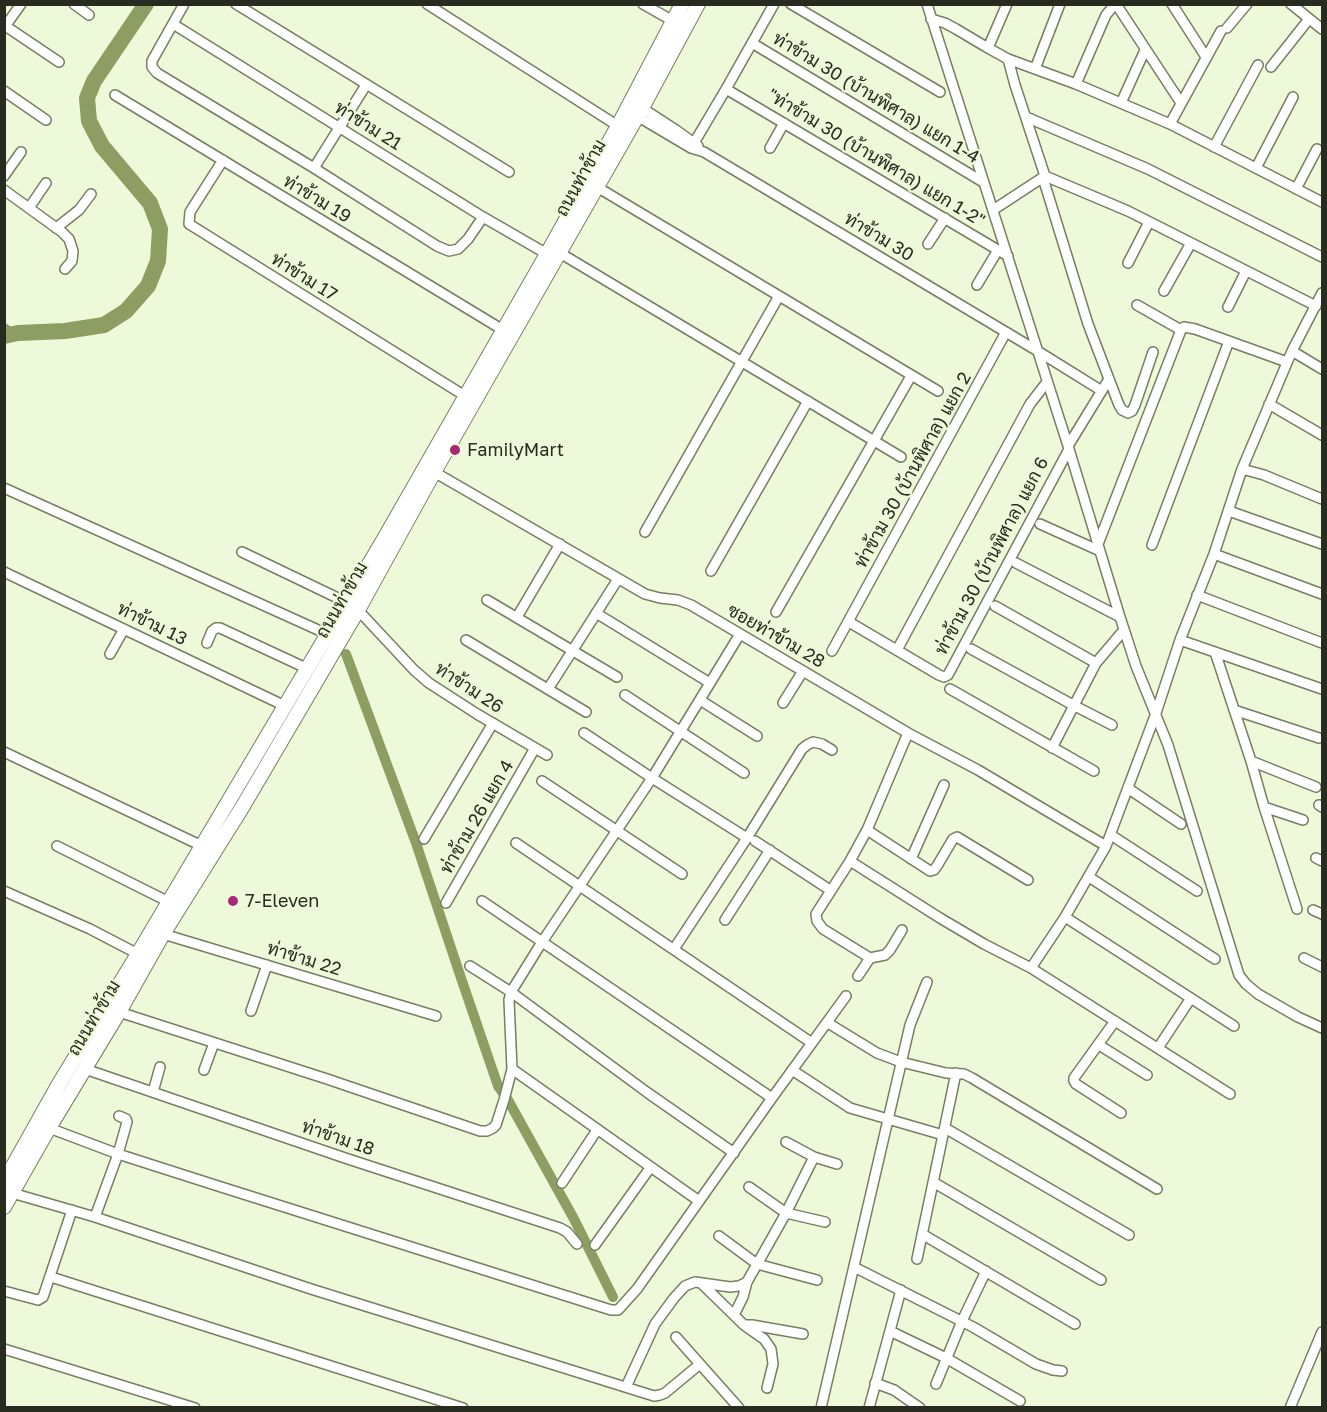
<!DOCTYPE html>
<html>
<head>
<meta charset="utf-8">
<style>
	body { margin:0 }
	#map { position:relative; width:1327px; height:1412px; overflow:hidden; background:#eef9d9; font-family:"Golos Text",sans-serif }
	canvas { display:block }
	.frame { position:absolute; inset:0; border:6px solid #282c20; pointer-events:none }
</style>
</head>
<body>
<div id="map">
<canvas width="1327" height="1412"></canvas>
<div class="frame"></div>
</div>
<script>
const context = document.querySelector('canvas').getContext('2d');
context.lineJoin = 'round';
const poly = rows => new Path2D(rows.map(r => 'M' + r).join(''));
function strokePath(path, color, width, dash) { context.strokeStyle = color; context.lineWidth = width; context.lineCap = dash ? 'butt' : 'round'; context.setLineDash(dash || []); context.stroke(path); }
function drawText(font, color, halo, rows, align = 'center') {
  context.font = font + ' "Golos Text",Sarabun,sans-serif'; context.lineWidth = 4.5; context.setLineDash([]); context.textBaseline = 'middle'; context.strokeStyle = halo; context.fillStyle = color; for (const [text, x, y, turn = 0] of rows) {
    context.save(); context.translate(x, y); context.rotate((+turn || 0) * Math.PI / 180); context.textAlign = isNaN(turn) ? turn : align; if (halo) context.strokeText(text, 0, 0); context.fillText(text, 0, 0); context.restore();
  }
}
strokePath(poly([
	[4,324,18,333]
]), '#8c9e61', 3);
strokePath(poly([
	[346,654,416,843,461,978,498,1086,508,1100,574,1219,613,1297]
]), '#8c9e61', 10);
strokePath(poly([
	[4,336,18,333,65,331,104,325,126,311,148,286,158,261,160,229,150,203,102,146,89,121,87,98,94,81,146,4]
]), '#8c9e61', 16);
const street = poly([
	[74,4,89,15],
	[184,4,152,61,152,67,157,73,314,168,437,246,449,251,458,249,468,239,483,217],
	[236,4,509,172],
	[427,4,618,126],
	[643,4,673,21],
	[791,4,940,92],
	[927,4,1069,449,1120,617,1136,666,1168,745,1239,975,1246,984,1258,994,1298,1017,1322,1028],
	[1116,4,1181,103],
	[1172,4,1206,57],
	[1291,4,1322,29],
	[931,19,945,23,956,29,988,48,1008,59,1076,84,1170,124,1322,202],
	[173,24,483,217,547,254],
	[4,25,59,62],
	[4,28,21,4],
	[1227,28,1247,4],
	[752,43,983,182],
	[988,48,1007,4],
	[1008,59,1015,85,1045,176,1128,211,1316,306],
	[1271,67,1309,19],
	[1035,69,1060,4],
	[1076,84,1102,24,1106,15,1115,4],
	[726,89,1008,256],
	[4,91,46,120],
	[115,95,503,330],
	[1121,103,1145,50],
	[642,108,676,130,698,146],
	[637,116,691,148,704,152,1036,350,1102,391],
	[1026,117,1148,169,1322,257],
	[1170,124,1221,31],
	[1214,147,1258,65],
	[691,148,726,89,774,4],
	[770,148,784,123],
	[223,160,190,212,189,224,465,396],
	[314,168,366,85],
	[1256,168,1293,97],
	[4,176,21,152],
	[1043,178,1088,324,1109,379,1068,446],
	[597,187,938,391],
	[1296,189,1317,149],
	[4,190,62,232,69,239,73,251,72,261,65,269],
	[29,208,46,183],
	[993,210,1045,176],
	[56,228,79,210,91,194],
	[928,244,945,218],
	[560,253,901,457],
	[1128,263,1149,222],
	[977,285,998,250],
	[1164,291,1191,243],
	[1137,305,1181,330],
	[1228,307,1246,271],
	[1292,351,1322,369],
	[1109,379,1119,405,1122,410,1128,413,1132,411,1135,405,1153,352],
	[1269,404,1322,435],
	[429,469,645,594,660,598,678,600,691,605,908,733,978,770,1106,846],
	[1242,469,1264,475,1322,499],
	[4,488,327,634],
	[1229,511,1322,544],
	[1040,524,1100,551],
	[645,532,779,296],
	[1098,544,1181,330,1184,327,1195,329,1287,362],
	[1152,545,1229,341],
	[242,552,346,602],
	[1214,554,1322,594],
	[1016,563,1120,617],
	[711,571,808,401],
	[4,572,285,706],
	[1197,595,1322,643],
	[487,600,617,677],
	[995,606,1096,663],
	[358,610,414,670,429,683,477,714,547,755],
	[776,612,911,376],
	[596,613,710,683],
	[517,617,560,544],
	[849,622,939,675,944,677,948,675,1069,449],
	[466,640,586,712],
	[1180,640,1322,689],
	[207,643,212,631,216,628,220,628,306,668],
	[971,649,1073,705,1112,725],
	[897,650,1030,404,1047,382],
	[832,651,1006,332],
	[1215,652,1251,761,1264,807,1297,909],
	[110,654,124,629],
	[548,689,618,579],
	[950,689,1094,771],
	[625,695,744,773],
	[700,700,757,736],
	[783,703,803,671],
	[1234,710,1319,738],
	[584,733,652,778,747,838],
	[1052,748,1096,663,1124,630],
	[4,752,202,846],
	[1251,761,1316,787],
	[542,781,682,874],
	[1129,789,1181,824],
	[1319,805,1322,807],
	[1264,807,1303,820],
	[867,830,930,871,934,870,937,866,953,839,957,837,1028,880],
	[1111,835,1197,891],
	[424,839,493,723],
	[755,841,830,890],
	[516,843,812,1043],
	[57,846,169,902],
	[1316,858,1322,861],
	[911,859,944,785],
	[850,861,940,918,984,944,1031,968,1230,1094],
	[1089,877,1215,959],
	[4,891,90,929,138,954],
	[482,901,772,1098],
	[446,903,535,748],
	[1313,910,1322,914],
	[1065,917,1234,1026],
	[725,920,770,850],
	[163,934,436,1016],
	[674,949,747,838,802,749,807,745,813,742,822,744,832,750],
	[870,958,823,929,817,921,816,914,850,861,867,830,908,733],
	[1304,958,1322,967],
	[470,966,511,992,648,1093,734,1153],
	[1031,968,1065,917,1106,846,1156,713,1180,640,1214,554,1242,469,1292,351,1322,293],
	[858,976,870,958,885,955,890,950,902,930],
	[251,1011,267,965],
	[119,1012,327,1079,480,1131,487,1131,493,1128,496,1125,504,1100,512,1069,509,1000,511,992,542,942,652,778,740,634],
	[1115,1021,1074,1078,1074,1081,1076,1084,1121,1113],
	[828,1023,877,1053,901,1062,946,1073,964,1074,972,1078,1157,1189],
	[1099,1045,1147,1075],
	[1158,1048,1191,998],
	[85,1069,348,1159,560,1228,567,1232,577,1244],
	[512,1069,699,1201],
	[204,1070,214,1043],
	[792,1070,850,1108,943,1135],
	[153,1092,160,1067],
	[49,1128,118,1154,218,1186,611,1310,618,1310,637,1289,772,1098,846,996],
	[945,1128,1129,1235],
	[786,1142,814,1157,837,1164],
	[933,1182,1101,1280],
	[562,1183,597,1130],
	[749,1187,786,1213,825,1222],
	[12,1193,95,1217,311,1289,654,1396,660,1395,665,1393,700,1364],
	[95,1217,118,1154,127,1122,126,1119,119,1116],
	[922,1234,1075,1324],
	[719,1236,757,1264,817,1280],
	[595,1245,650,1168],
	[917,1259,956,1073],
	[854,1267,973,1327,1036,1364,1053,1370,1062,1371],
	[51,1277,463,1408],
	[701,1283,744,1325,752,1325,803,1334],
	[4,1291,38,1300,43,1297,72,1210],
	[734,1315,743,1297,747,1282,786,1213,814,1157],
	[744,1325,764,1339,771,1349,773,1364,767,1388],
	[890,1331,946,1358,1020,1401],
	[676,1337,739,1408],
	[4,1349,195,1408],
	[875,1383,894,1390,920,1408],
	[936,1384,962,1321,986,1271],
	[626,1387,655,1324,674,1298,685,1286,695,1282,730,1287,739,1286,747,1282],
	[821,1408,910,1025,927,982],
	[869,1408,901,1290],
	[1290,1408,1322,1332]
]);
const secondary = poly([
	[4,1182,59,1084,138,954,384,539,547,254,618,126,682,4],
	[4,1207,49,1128,119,1012,163,934,243,806,358,610,434,472,642,108,698,4]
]);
strokePath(street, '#757f63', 12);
strokePath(secondary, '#757f63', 16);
strokePath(street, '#fff', 9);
strokePath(secondary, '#fff', 14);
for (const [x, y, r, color] of [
	[455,450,6,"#a92876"],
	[233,901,6,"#a92876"]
]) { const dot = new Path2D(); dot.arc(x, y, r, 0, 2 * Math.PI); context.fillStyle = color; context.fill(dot); strokePath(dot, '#eef9d9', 2); }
drawText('18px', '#282c20', '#eef9d9', [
	["ท่าข้าม 30 (บ้านพิศาล) แยก 1-4",876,98,31],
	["ท่าข้าม 21",368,126,32],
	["\"ท่าข้าม 30 (บ้านพิศาล) แยก 1-2\"",876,158,31],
	["ถนนท่าข้าม",581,178,-61],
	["ท่าข้าม 19",317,199,31],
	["ท่าข้าม 30",879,237,31],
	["ท่าข้าม 17",304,277,32],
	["ท่าข้าม 30 (บ้านพิศาล) แยก 2",913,470,-61],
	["ท่าข้าม 30 (บ้านพิศาล) แยก 6",992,556,-62],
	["ถนนท่าข้าม",342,600,-60],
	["ท่าข้าม 13",152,624,26],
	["ซอยท่าข้าม 28",776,636,30],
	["ท่าข้าม 26",469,688,33],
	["ท่าข้าม 26 แยก 4",477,817,-60],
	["ท่าข้าม 22",304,959,17],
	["ถนนท่าข้าม",94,1018,-59],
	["ท่าข้าม 18",338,1138,19]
]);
drawText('18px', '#282c20', '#eef9d9', [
	["FamilyMart",467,450],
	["7-Eleven",245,901]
], 'left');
</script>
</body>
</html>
